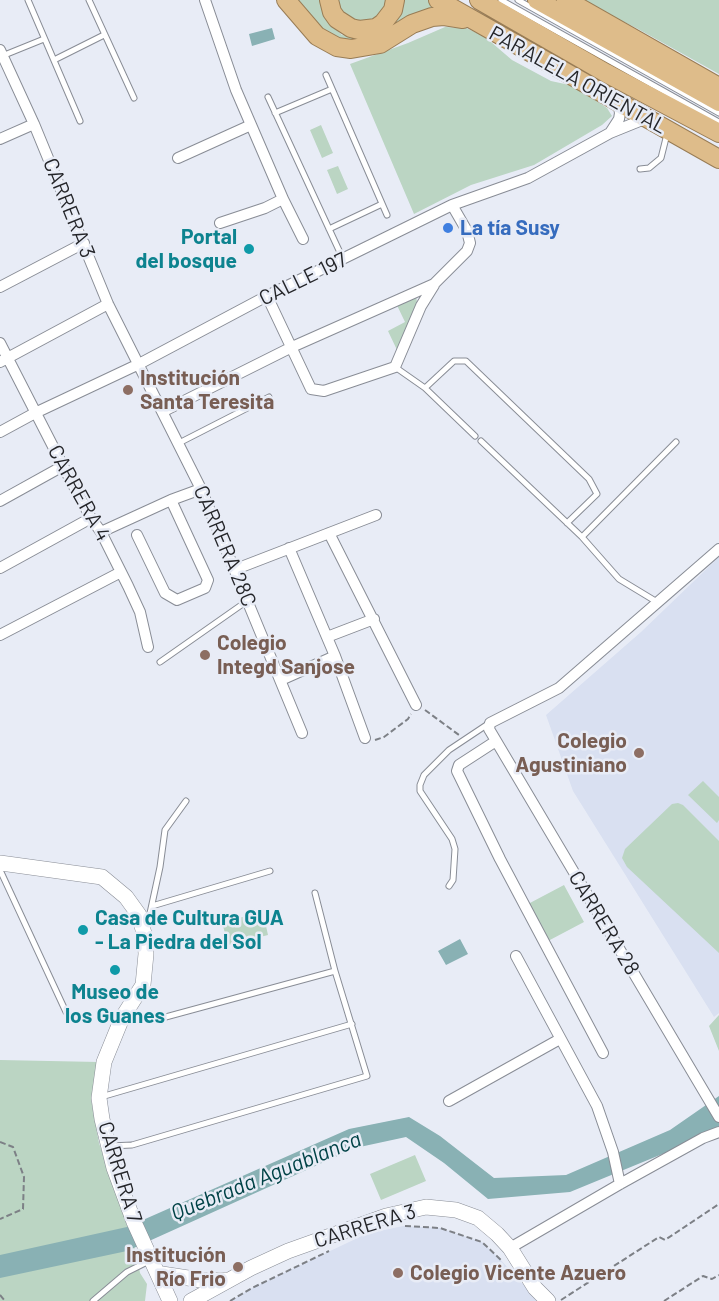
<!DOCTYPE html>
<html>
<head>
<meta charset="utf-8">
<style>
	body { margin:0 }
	canvas { display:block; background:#e8ecf6 }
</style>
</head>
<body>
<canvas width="719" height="1301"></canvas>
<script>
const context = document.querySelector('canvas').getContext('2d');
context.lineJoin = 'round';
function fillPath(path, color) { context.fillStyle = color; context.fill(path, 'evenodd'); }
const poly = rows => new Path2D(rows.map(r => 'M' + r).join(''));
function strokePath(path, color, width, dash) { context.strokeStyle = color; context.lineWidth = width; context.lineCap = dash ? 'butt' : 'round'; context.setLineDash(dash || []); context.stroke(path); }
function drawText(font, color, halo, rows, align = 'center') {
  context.font = font + ' Barlow,sans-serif'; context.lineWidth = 5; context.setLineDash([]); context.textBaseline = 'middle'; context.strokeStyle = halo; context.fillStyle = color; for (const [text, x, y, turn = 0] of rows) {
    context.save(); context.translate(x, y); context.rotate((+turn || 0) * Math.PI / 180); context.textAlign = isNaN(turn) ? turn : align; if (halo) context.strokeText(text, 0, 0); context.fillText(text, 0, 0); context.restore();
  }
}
fillPath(poly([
	[719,557,719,1013,714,1017,573,791,546,715,641,632],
	[403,1226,440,1228,482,1242,500,1259,538,1301,230,1301,252,1288,366,1234]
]), '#d9e0f1');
fillPath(poly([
	[293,0,324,0,328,21,342,35,364,38,399,0,429,0,448,12,380,41,333,42],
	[339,0,388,0,384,13,374,22,359,24,346,18,339,7],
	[581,0,719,0,719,74,638,29],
	[445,27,466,28,484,36,512,60,551,81,574,86,607,108,612,116,602,125,534,165,471,185,414,214,350,64,408,43],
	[321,125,333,153,322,158,310,130],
	[338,166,348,189,337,194,327,170],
	[415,289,418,309,397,350,388,331,405,322,394,299],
	[703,781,719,797,719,820,717,823,688,795],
	[678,803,683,805,719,841,719,953,627,867,622,858,625,849,672,804],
	[564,885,584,922,548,941,528,904],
	[263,912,268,935,228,945,222,922],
	[719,1015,719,1051,709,1026],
	[0,1060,99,1062,91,1099,99,1143,136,1252,140,1273,147,1284,145,1301,0,1301],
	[415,1155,426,1181,381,1200,370,1174]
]), '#bbd5c3');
fillPath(poly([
	[272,28,275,39,252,46,249,34],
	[460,939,468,954,446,965,438,951],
	[719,1096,719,1126,677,1148,570,1192,488,1199,444,1163,406,1137,355,1148,127,1251,0,1278,0,1255,127,1227,349,1129,409,1117,440,1136,494,1178,566,1175,670,1130]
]), '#89b1b4');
const service = poly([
	[28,0,80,121],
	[89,0,134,98],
	[501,0,719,122],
	[518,0,719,113],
	[2,56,44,39],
	[54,60,104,35],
	[326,75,387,215],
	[268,97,343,259],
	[275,113,332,89],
	[640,169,649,168,661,158,667,134],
	[329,229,382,204],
	[395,367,425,388,454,361,466,361,589,479,597,494,567,523],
	[425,388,475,436],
	[481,441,582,537],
	[179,443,269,397],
	[657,602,619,579,582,537,676,442],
	[160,662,247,601],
	[0,870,66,1012],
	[449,886,453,880,455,849,452,839,420,791,420,785,424,775,449,750,488,724],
	[152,906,270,871],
	[147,927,160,867,165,830,186,801],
	[162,1018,335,971],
	[101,1097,352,1024],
	[110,1146,132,1145,367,1076,335,971,315,893],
	[93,1301,127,1272,149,1261]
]);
const minor = poly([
	[205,0,236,90,283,199,265,208,220,223],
	[0,50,34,124,108,304,201,489,302,733],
	[610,133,619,119,620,113,618,102],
	[0,139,34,124],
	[178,158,251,125],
	[283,199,303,239],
	[0,287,84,243],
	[267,296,311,389,324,391,395,367,421,306,434,285],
	[0,343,63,466,91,518,101,532,128,586,140,612,148,647],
	[0,362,108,304],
	[164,411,292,347,434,284,467,251,470,243,467,231,452,205],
	[0,432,35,413,139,364,267,296,452,205,528,178,610,133,647,118],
	[0,501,63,466],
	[101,532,171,500,201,489],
	[329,533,416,705],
	[137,535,165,593,177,600,205,588,208,580,171,500],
	[289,548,335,656,365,738],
	[719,549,559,688,490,723,489,729,719,1117],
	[0,568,91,518],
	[236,569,376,515],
	[0,635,121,572],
	[327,637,374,619],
	[281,680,335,656],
	[496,741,459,765,457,771,500,859,603,1053],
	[516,956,597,1106,613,1152,620,1184],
	[449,1101,560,1039],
	[510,1248,620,1184,703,1138,719,1132]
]);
const secondary = poly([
	[0,863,102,877,126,897,139,915,145,937,146,954,143,985,122,1018,104,1062,99,1098,102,1119,114,1168,134,1222,170,1301],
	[162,1274,201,1280,226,1280],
	[191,1301,251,1268,288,1251,386,1216,426,1207,456,1210,478,1218,497,1234,510,1248,535,1288,548,1301]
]);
const trunk = poly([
	[286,0,317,36,337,47,351,49,380,44,412,24,432,17,444,16,463,19],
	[329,0,332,12,337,19,351,28,359,30,376,28,383,23,393,10,395,0],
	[438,0,719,159],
	[479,0,606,73,719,133],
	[537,0,719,102],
	[566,0,719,87]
]);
strokePath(service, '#898d96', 7);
strokePath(minor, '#898d96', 12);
strokePath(secondary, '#898d96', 16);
strokePath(trunk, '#987c55', 20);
strokePath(poly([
	[425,710,459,735],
	[375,740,384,737,408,719,411,714],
	[0,1142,13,1147,24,1177,23,1209,0,1219],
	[405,1226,440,1228,482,1242,501,1260],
	[0,1295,5,1301],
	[561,1300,659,1237,665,1240,719,1204],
	[230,1301,252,1288,329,1251],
	[664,1301,703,1276,712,1279,719,1275]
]), '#7d8086', 2, [6, 3]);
strokePath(service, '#fff', 5);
strokePath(minor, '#fff', 10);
strokePath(secondary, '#fff', 15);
strokePath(trunk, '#debc8a', 18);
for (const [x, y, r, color] of [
	[448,228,6,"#3f7fe0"],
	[249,249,6,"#0f9aa8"],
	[128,390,6,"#8d6e63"],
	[205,655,6,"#8d6e63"],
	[639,753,6,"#8d6e63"],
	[83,930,6,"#0f9aa8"],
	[115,970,6,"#0f9aa8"],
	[238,1267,6,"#8d6e63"],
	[398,1273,6,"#8d6e63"]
]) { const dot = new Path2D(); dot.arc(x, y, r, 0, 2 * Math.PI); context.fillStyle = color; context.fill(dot); strokePath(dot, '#e8ecf6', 2); }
drawText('21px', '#242529', '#e8ecf6', [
	["PARALELA ORIENTAL",578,80,29],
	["CARRERA 3",69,208,68],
	["CALLE 197",303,279,-26],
	["CARRERA 4",79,493,61],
	["CARRERA 28C",225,546,67],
	["CARRERA 28",604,923,59],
	["CARRERA 7",120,1172,73],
	["CARRERA 3",365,1226,-17]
]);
drawText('bold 21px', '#366cbe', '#e8ecf6', [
	["La tía Susy",460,228]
], 'left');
drawText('bold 21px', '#0d838f', '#e8ecf6', [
	["Portal",237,237],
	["del bosque",237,261],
	["Casa de Cultura GUA",95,918,"left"],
	["- La Piedra del Sol",95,942,"left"],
	["Museo de",115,992,"center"],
	["los Guanes",115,1016,"center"]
], 'right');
drawText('bold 21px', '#785e54', '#e8ecf6', [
	["Institución",140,378],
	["Santa Teresita",140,402],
	["Colegio",217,643],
	["Integd Sanjose",217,667],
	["Colegio",627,741,"right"],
	["Agustiniano",627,765,"right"],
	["Institución",226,1255,"right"],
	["Río Frio",226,1279,"right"],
	["Colegio Vicente Azuero",410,1273]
], 'left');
drawText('italic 22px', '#004246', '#e8ecf6', [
	["Quebrada Aguablanca",266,1176,-22]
]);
</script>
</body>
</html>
